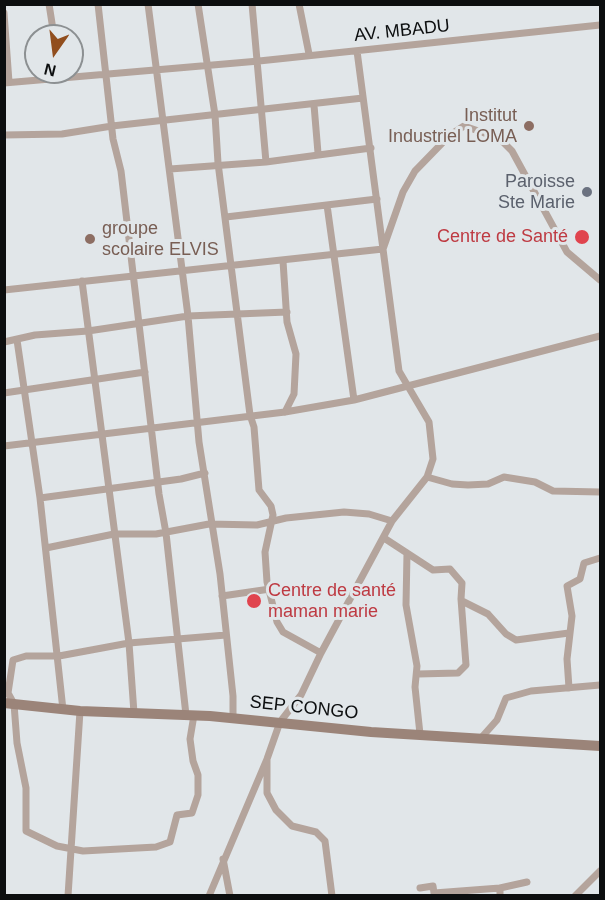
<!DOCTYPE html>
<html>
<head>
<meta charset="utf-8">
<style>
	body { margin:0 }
	#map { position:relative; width:605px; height:900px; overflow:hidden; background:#e1e6e9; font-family:Helvetica,sans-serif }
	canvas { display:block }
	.frame { position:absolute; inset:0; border:6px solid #0c0e0f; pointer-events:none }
	.north { position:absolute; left:24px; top:24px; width:60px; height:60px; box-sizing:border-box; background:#e1e6e9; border:2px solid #8c9092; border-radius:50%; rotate:194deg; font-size:16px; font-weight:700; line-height:24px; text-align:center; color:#0c0e0f }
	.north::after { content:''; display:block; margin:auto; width:21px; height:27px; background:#914e1e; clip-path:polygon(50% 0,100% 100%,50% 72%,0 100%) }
</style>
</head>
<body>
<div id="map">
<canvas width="605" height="900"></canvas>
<div class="frame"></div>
<div class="north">N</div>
</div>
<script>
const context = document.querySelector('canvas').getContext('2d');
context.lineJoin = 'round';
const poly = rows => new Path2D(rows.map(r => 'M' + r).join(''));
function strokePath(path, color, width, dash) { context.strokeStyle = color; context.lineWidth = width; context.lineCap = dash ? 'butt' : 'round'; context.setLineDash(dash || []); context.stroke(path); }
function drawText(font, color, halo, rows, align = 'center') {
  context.font = font + ' Helvetica,sans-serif'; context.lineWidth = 6; context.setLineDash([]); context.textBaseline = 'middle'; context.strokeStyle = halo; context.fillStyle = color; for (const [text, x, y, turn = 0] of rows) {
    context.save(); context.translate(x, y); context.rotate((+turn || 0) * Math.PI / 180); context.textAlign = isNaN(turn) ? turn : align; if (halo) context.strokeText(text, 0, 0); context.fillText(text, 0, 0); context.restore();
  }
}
strokePath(poly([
	[49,4,54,36],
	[98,4,113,139,121,171,159,494,166,533,186,715],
	[148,4,188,316,199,442,220,574,233,696,233,717],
	[198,4,215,115,218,163,250,415,254,427,259,490,271,506,273,515,265,552,267,582,277,622,283,632,321,653],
	[252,4,266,162],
	[299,4,309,54],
	[4,13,9,82],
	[4,83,259,61,600,25],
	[314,105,318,153],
	[4,135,62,134,112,126,363,98],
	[170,169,266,162,371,148],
	[327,205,354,400],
	[226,217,377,199],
	[283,261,287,322,296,354,294,394,285,412],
	[82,281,129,643,134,713],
	[4,290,383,249,403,192,415,171,450,135,464,126,490,135,502,141,512,151,567,252,600,280],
	[17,340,40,498,63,710],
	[4,342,35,335,88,331,188,316,287,312],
	[4,393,145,372],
	[4,446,285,412,354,400,600,336],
	[427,477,452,484,468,485,488,484,504,477,535,482,553,491,600,492],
	[40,498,181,479,205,473],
	[384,538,433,570,450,569,462,583,461,599,466,665,458,673,418,674],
	[46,548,114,534,156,534,209,524,257,525,286,518,344,512,369,514,392,521],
	[407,553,406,605,417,666,415,687,420,734],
	[222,596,270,589],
	[462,601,488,614,506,634,516,640,569,633],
	[569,688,567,659,572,616,567,586,580,579,584,563,600,558],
	[194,715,190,739,193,761,198,775,198,795,192,813,177,815,170,842,156,847,83,851,57,846,26,831,26,788,17,743,14,704,8,693,13,660,26,656,59,656,129,643,226,635],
	[481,738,497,720,506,698,531,691,600,685],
	[267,760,267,793,276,810,292,826,316,832,325,841,332,896],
	[223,859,230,896],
	[420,888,433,886,434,893,500,888],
	[68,896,80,711],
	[209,896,267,759,280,722,301,695,321,653,392,521,427,477,433,459,429,422,399,371,357,51],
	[500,896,500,888,527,882],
	[575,896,600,871]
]), '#b4a49c', 7);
strokePath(poly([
	[4,703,80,711,210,716,371,732,600,746]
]), '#9b8479', 10);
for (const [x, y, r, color] of [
	[529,126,6,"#8d6e63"],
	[587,192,6,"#6b7280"],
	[582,237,8,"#e0444e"],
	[90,239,6,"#8d6e63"],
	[254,601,8,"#e0444e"]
]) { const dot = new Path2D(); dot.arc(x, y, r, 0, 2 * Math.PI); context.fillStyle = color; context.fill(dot); strokePath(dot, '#e1e6e9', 2); }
drawText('18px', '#0c0e0f', '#e1e6e9', [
	["AV. MBADU",402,31,-6],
	["SEP CONGO",304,708,6]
]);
drawText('18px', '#785e54', '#e1e6e9', [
	["Institut",517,116],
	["Industriel LOMA",517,137],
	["groupe",102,229,"left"],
	["scolaire ELVIS",102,250,"left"]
], 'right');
drawText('18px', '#5b616d', '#e1e6e9', [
	["Paroisse",575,182],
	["Ste Marie",575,203]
], 'right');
drawText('18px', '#be3a42', '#e1e6e9', [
	["Centre de Santé",568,237],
	["Centre de santé",268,591,"left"],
	["maman marie",268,612,"left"]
], 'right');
</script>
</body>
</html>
